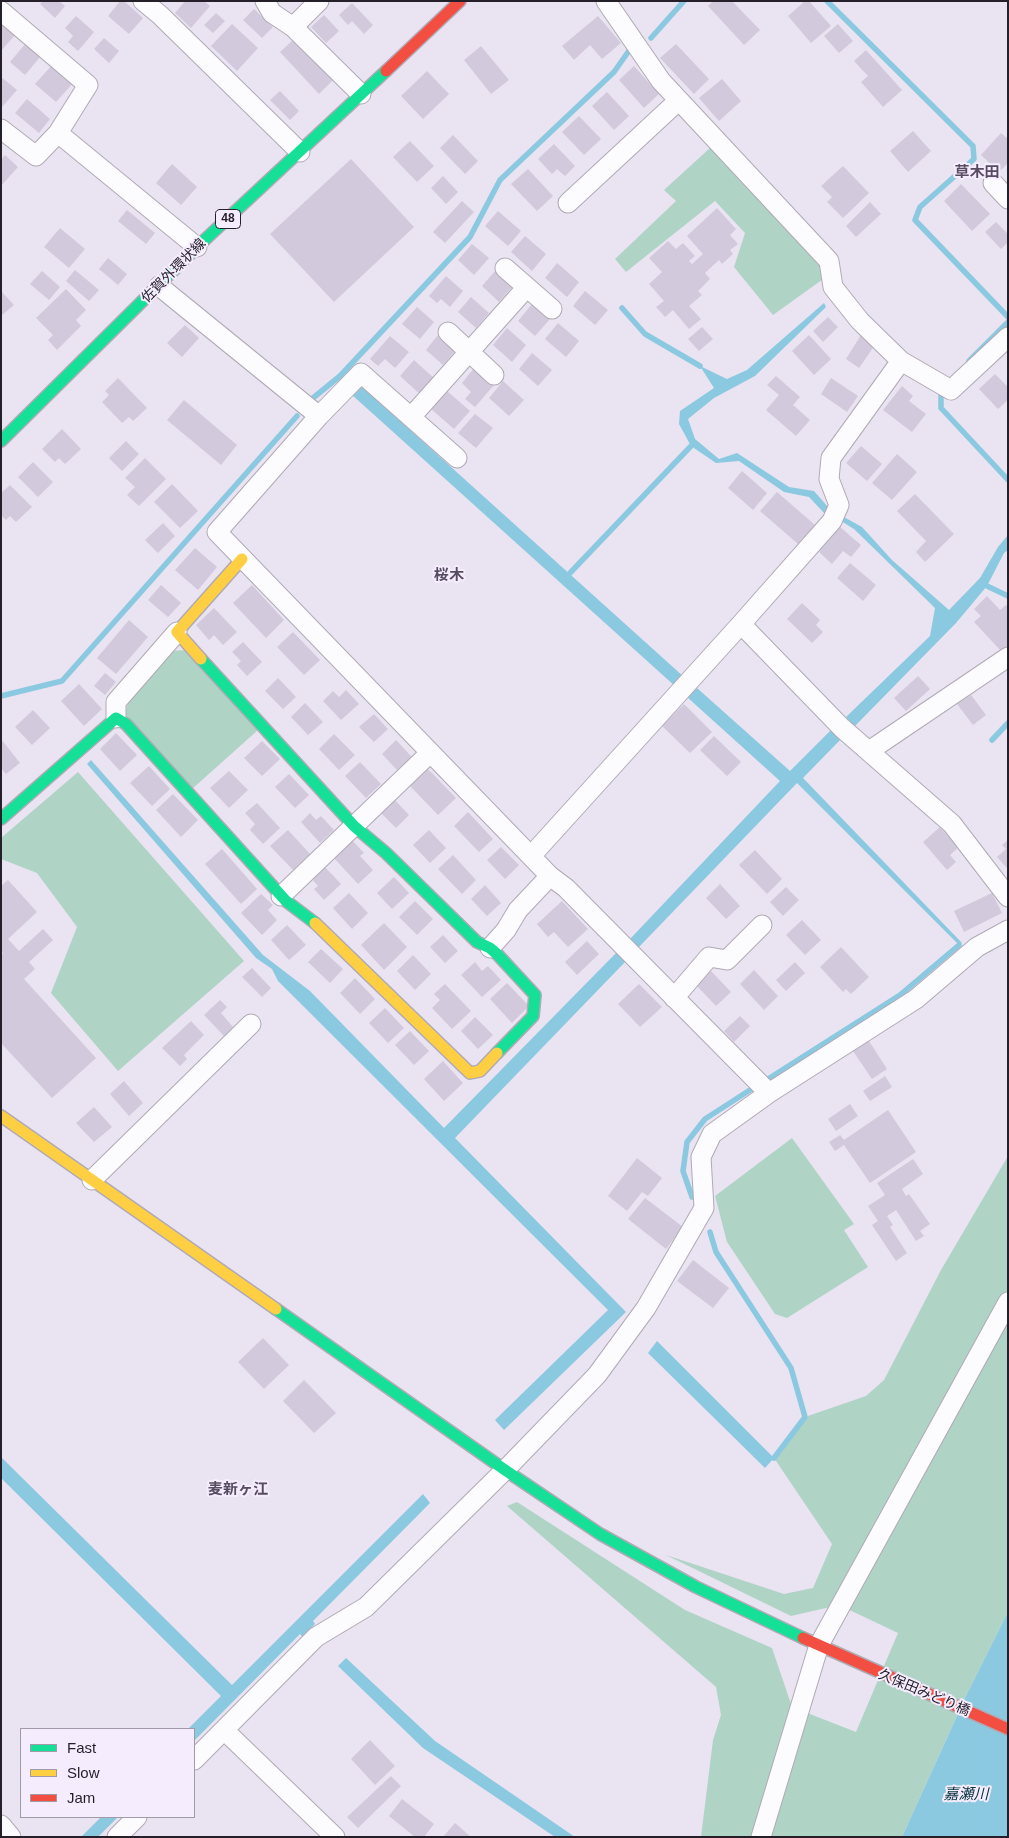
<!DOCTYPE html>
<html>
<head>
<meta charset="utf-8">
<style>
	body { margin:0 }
	#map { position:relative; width:1009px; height:1838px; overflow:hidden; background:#eae3f1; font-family:Arial,sans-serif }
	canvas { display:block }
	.frame { position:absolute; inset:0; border:2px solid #241f29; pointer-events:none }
	.legend { position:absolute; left:20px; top:1728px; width:175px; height:90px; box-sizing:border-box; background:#f5edfd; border:1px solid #a19ba8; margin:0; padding:6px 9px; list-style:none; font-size:15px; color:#241f29 }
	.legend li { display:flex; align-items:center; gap:10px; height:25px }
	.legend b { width:25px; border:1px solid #a19ba8 }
</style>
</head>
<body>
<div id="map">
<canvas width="1009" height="1838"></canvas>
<div class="frame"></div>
<ul class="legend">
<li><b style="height:6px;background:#16e098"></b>Fast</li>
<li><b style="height:6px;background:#ffcf43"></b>Slow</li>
<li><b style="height:6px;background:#f24e42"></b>Jam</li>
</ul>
</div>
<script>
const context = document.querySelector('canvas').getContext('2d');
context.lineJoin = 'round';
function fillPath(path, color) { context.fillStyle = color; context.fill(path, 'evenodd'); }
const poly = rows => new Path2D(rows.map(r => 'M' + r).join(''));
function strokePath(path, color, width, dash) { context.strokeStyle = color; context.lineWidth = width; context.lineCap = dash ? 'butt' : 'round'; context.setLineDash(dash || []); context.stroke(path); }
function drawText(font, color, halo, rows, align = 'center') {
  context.font = font + ' Arial,"Noto Sans JP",sans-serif'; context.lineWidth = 4; context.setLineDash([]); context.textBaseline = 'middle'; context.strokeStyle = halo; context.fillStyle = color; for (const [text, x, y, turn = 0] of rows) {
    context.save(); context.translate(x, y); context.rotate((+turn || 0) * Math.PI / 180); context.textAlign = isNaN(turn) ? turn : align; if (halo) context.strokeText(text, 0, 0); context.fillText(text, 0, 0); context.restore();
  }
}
fillPath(poly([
	[710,148,825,266,826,277,773,315,734,267,745,233,715,201,626,272,615,259,676,201,664,190],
	[187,650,258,730,192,789,125,714,128,703,168,651],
	[78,772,244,961,118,1071,51,993,77,927,37,873,1,859,1,838],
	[792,1138,854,1224,844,1230,868,1267,787,1318,775,1314,727,1242,715,1196],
	[1008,1156,1008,1612,967,1694,902,1837,701,1837,713,1740,721,1715,716,1687,507,1506,517,1502,685,1610,772,1648,792,1707,856,1732,898,1633,839,1605,791,1616,666,1555,784,1594,813,1588,832,1544,774,1458,805,1417,866,1396,884,1380,941,1270]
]), '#afd4c6');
fillPath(poly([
	[824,303,826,307,755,376,714,398,688,419,695,439,719,459,737,453,789,487,814,491,828,507,825,514,809,497,784,492,739,461,716,463,691,446,679,424,680,411,714,388,700,366,727,379,747,370],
	[360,385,684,677,676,687,351,394],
	[842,516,862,527,892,560,949,610,980,578,998,547,1008,535,1008,550,1004,553,987,586,956,623,854,727,846,717,930,636,935,608,854,529,841,521],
	[697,688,790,771,833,728,842,738,803,778,962,943,959,945,797,783,638,948,630,939,780,781,687,697],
	[91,760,263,955,310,991,444,1128,617,952,626,961,455,1138,626,1312,504,1430,495,1420,608,1310,278,981,272,969,256,958,87,764],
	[657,1341,774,1458,765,1468,648,1353],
	[1,1457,232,1685,423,1494,430,1503,313,1621,315,1624,303,1637,300,1634,194,1741,194,1729,188,1729,221,1696,1,1478],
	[1008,1612,1008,1837,902,1837,967,1694],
	[346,1658,435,1741,575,1837,555,1837,423,1748,338,1666],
	[101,1817,118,1817,98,1837,81,1837]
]), '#8bc9e0');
strokePath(poly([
	[827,1,973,146,974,159,920,207,915,220,1008,317],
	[651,38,684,1],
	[622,308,645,334,700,366],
	[969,361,1008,322],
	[941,391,941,408,1008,480],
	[313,398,340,376,470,237,500,180,614,72,633,45],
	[570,573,691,446],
	[987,586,1008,596],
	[1,696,62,681,297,416],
	[992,740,1008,723],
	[768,1079,900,995,959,945],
	[692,1197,683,1171,687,1142,705,1119,750,1090],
	[710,1232,716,1252,791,1368,805,1417,774,1458]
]), '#8bc9e0', 5.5);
fillPath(poly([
	[43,1,59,1,65,6,55,18,40,4],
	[120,1,124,1,143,18,129,34,108,16],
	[185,1,204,1,210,6,191,28,175,13],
	[713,1,732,1,760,30,744,45,708,6],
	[805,1,809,1,831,26,811,43,788,16],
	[352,3,373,25,364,34,352,21,348,25,339,15],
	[254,9,273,27,262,38,243,20],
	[216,13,225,21,213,33,204,25],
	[324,15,339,31,326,43,311,27],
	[76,16,94,32,78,51,68,42,73,36,65,28],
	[598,16,621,43,602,59,590,45,574,60,562,46],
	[1,23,15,35,1,51],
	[232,24,258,48,237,71,211,46],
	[838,24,853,41,839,53,824,36],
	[104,38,119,51,109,63,94,49],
	[294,39,333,80,319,94,280,52],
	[26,43,41,56,25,75,10,62],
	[676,44,709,79,694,94,660,58],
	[481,46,509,80,491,94,464,60],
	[866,50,902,90,883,107,861,82,868,76,854,61],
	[53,64,74,82,56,102,35,84],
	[634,66,659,94,644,108,619,80],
	[427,71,449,94,423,119,401,96],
	[1,77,17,90,1,108],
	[722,79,741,101,719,121,699,98],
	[280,91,299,111,290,120,270,100],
	[607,92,629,116,614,130,592,106],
	[27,99,50,119,39,133,15,113],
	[579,116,601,139,584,155,562,132],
	[913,131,931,151,908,172,890,151],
	[1001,133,1008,139,1008,163,999,172,981,155],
	[453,135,478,161,465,174,440,148],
	[410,141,434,166,417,182,393,157],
	[554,144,575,166,565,176,557,169,552,174,538,159],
	[5,155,18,167,1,186,1,160],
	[351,159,414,227,334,302,270,234],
	[172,164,197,187,181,205,156,183],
	[843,166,869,193,843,218,827,202,832,197,821,186],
	[528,169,553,196,537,211,511,184],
	[443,176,458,192,446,204,431,188],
	[961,184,990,214,972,231,944,201],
	[462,201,474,212,445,243,433,232],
	[870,202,881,214,856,237,846,226],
	[717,208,736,229,730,235,738,244,730,250,733,254,722,264,719,260,705,273,710,279,698,291,702,295,689,306,701,319,689,329,673,310,665,317,656,307,664,301,649,284,662,272,649,258,668,241,676,249,683,243,695,256,689,261,692,264,703,254,687,236],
	[127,210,155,233,146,244,118,221],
	[498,211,521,231,508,246,485,226],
	[996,222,1008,234,1008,242,1001,249,985,232],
	[60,228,85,249,69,268,44,247],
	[525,236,546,254,532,271,511,252],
	[472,244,489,258,474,275,458,260],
	[108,258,127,274,118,285,99,269],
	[557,263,579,282,567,297,545,278],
	[75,270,99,290,89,301,66,281],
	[496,270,514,285,499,302,482,286],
	[42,271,60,287,49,300,30,284],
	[446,276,463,291,450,307,441,299,437,303,429,296],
	[66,289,86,310,76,320,81,326,57,350,48,340,53,335,36,318],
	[1,291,14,305,1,316],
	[585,291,608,310,595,325,573,306],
	[471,297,489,313,476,328,458,312],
	[532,304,550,319,535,336,518,321],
	[417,307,434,322,420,339,402,324],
	[828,317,838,327,823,342,813,331],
	[558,323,579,341,566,357,545,339],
	[185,325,199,338,182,357,167,343],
	[702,327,713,339,699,351,688,339],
	[507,328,526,345,512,362,493,345],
	[438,335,456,350,443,365,426,350],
	[809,335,831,359,814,375,792,351],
	[861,335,875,345,859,368,846,359],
	[390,336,409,352,395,368,385,359,378,366,370,359],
	[532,353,552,370,538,386,519,369],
	[414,360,435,379,421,395,400,376],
	[475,367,495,384,475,407,465,399,471,392,462,383],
	[995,374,1008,387,1008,400,998,409,979,389],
	[776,376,800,397,793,405,810,420,796,436,766,410,779,395,767,385],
	[118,378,147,408,133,421,129,417,122,423,102,402,109,395,105,391],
	[831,378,858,396,847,412,821,394],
	[503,381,524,400,509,416,489,398],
	[902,386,913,396,909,401,926,414,912,432,883,410],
	[447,391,470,411,454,429,431,409],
	[184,400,237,445,221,465,167,420],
	[475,414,493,428,476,448,458,433],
	[62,429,81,449,65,464,59,458,55,462,42,449],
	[126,441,139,454,122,471,109,458],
	[861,446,882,464,867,481,846,463],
	[897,454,917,472,892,500,872,483],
	[145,458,166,479,139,506,127,495,135,487,125,478],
	[33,462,53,482,38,497,18,477],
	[742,471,767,493,753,510,728,488],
	[172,484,198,511,180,528,154,502],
	[10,485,32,507,16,522,10,516,6,520,1,515,1,493],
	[777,492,815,525,798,544,760,511],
	[915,494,954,534,925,562,916,552,926,541,897,511],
	[163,523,175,536,158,553,145,540],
	[840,527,861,545,851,557,843,551,832,564,819,552],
	[195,548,217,567,198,590,175,570],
	[850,563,876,585,863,601,837,578],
	[161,585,181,603,168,617,148,600],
	[252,585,284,620,266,638,233,603],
	[987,596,1000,610,1006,605,1008,607,1008,647,1002,652,974,622,981,616,974,609],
	[802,603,820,620,816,625,823,632,812,643,787,619],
	[214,608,237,632,223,645,214,635,209,640,196,625],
	[129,620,148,637,116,674,97,658],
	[293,632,320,660,304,675,277,647],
	[243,642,262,662,247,676,237,665,241,661,232,652],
	[105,673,116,682,105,695,94,686],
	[918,676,930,689,906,711,894,698],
	[278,678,296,697,283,709,265,691],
	[79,684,102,709,84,726,61,701],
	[346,690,359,704,341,720,323,701,333,691,339,697],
	[971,695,986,715,973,725,957,704],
	[305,703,323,722,308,735,291,717],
	[684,704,712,732,690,753,662,726],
	[33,710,50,728,32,745,15,727],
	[374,714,388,729,374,742,359,727],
	[116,733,137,755,120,771,100,749],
	[334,734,355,755,339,770,319,749],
	[714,736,741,762,727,776,700,750],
	[1,739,20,763,6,774,1,768],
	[396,740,412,757,397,770,382,754],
	[262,741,280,759,262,776,244,758],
	[360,762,381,784,366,798,345,776],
	[149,766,170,789,152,806,130,783],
	[428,769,456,798,438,815,410,786],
	[229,771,248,790,229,808,210,788],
	[289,774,309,795,295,808,275,787],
	[173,794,198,820,181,837,156,810],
	[393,798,409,815,396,828,379,811],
	[257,803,280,828,263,844,250,830,255,824,245,813],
	[468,812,493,839,479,852,454,826],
	[310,813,316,820,321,816,334,830,320,843,301,822],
	[940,827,958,848,950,855,956,862,947,870,923,842],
	[288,830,310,854,293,870,270,846],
	[429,830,446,848,430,863,413,845],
	[350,838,364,853,360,856,373,870,358,884,332,856],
	[1008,840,1008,869,997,857,1006,849,1002,845],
	[501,847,519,865,505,879,487,860],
	[222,849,257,889,241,904,205,864],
	[755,850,782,879,767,894,739,865],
	[453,855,476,880,462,894,438,869],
	[322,864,341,884,324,900,314,889,318,886,309,876],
	[394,877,409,893,392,909,377,893],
	[8,880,37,912,8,939,19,951,43,929,53,940,29,962,35,969,24,979,96,1058,52,1098,1,1043,1,955,3,953,1,950,1,886],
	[720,884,740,906,726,919,706,898],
	[485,885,501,903,487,916,471,899],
	[786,887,799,900,783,916,770,902],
	[349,893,368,913,352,929,333,908],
	[992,893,1002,913,964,932,954,911],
	[261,894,273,905,268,910,277,920,262,935,241,913],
	[415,901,433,919,417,935,399,917],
	[562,901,588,929,568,947,554,932,548,937,537,924],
	[802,920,821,940,805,955,786,935],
	[384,923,407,947,384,970,361,945],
	[287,925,306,945,289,960,271,940],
	[443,935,458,951,445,963,430,947],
	[587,941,599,954,577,975,565,962],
	[841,947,869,977,851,994,846,989,843,992,820,967],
	[321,949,343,969,330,983,308,962],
	[413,955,431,974,415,990,397,971],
	[475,962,482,971,488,966,501,980,482,997,461,975],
	[795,962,805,973,786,991,776,980],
	[252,968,271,988,262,997,242,977],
	[754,970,778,996,764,1010,740,984],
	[711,971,731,992,716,1006,696,985],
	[355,978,375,999,360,1014,340,993],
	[507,983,529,1006,512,1023,490,999],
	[445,984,471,1011,452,1029,432,1008,440,1000,434,994],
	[639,984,662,1007,640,1027,618,1004],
	[220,1000,227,1007,221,1013,233,1027,224,1036,204,1015],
	[385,1008,404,1028,388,1043,369,1023],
	[740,1016,750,1026,734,1042,724,1031],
	[475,1017,493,1035,478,1049,461,1031],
	[191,1021,204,1035,184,1055,187,1059,180,1066,162,1048],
	[410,1031,429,1051,414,1065,395,1045],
	[869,1041,887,1069,872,1079,853,1051],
	[443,1061,463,1083,444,1101,424,1079],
	[885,1076,892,1087,870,1101,863,1091],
	[124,1081,143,1103,129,1116,110,1094],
	[850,1104,858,1116,836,1131,828,1119],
	[94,1107,112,1127,94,1142,76,1123],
	[888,1110,916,1152,870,1183,844,1145,835,1151,829,1142,840,1135,844,1140],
	[637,1158,662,1178,648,1196,642,1192,627,1211,608,1196],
	[913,1159,923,1174,902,1189,906,1196,909,1194,930,1224,920,1231,924,1236,916,1241,896,1210,887,1216,893,1225,890,1227,907,1253,896,1261,872,1225,878,1221,868,1206,885,1195,877,1183],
	[645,1198,683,1227,666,1249,628,1219],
	[693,1260,729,1288,713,1308,677,1281],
	[263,1338,289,1365,264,1389,238,1362],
	[304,1380,336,1413,314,1433,283,1401],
	[370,1740,395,1766,375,1785,351,1759],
	[391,1776,401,1786,358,1828,347,1817],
	[402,1799,434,1824,424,1837,415,1837,389,1816],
	[455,1823,471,1837,443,1837]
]), '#d3c9dc');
const street = poly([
	[143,1,160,15,300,152],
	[265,1,272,13,293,27,361,94],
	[606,1,661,81,829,261,833,287,860,321,901,361,951,390,1008,337],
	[1,11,88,85,58,133,36,156,1,129],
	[293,27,319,1],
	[58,133,197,247],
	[993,183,1008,199],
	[568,203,678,101],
	[505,268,552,309],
	[159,286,319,416,217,532,550,876,566,888,769,1093],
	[448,332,494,375],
	[319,416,361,373,457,458],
	[411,417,527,287],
	[741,624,842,728,952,824,1008,897],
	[116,718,116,702,177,632],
	[869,751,1008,657],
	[531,856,741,624,832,521,839,505,829,479,831,458,901,361],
	[281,896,430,753],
	[490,948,506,930,518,910,550,876],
	[674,998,709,957,727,960,762,925],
	[92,1180,251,1024],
	[224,1730,335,1837],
	[194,1760,316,1637,366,1607,505,1470,597,1375,646,1308,704,1208,701,1157,712,1134,769,1093,916,999,977,947,1008,930],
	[1,1825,11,1837],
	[117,1837,137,1817],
	[761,1837,819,1645,1008,1302]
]);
const fast = poly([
	[1,441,197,247,386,71],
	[201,659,354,826,386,853,477,942,490,948,498,955,535,995,533,1016,497,1053],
	[1,819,116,718,126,724,286,901,315,923],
	[276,1309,505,1470,600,1534,696,1587,803,1638]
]);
const slow = poly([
	[201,659,177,632,242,559],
	[315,923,470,1073,480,1071,497,1053],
	[1,1116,276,1309]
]);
const jam = poly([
	[386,71,460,1],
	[803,1638,1008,1729]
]);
strokePath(street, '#b0aab5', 21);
strokePath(fast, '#b0aab5', 14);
strokePath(slow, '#b0aab5', 14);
strokePath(jam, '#b0aab5', 14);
strokePath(street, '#fcfbfd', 19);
strokePath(fast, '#16e098', 11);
strokePath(slow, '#ffcf43', 11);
strokePath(jam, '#f24e42', 11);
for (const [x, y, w] of [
	[228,219,25]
]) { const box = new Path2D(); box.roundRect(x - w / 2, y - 9.5, w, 19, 4); context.fillStyle = '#f5edfd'; context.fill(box); strokePath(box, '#241f29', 1); }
drawText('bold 12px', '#241f29', null, [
	["48",228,219]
]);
drawText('14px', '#241f29', '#f5edfd', [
	["佐賀外環状線",174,271,-45],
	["久保田みどり橋",924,1693,23]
]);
drawText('bold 15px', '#584c62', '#f5edfd', [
	["草木田",977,173],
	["桜木",449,576],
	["麦新ヶ江",238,1490]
]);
drawText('italic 15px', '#05333e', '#f5edfd', [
	["嘉瀬川",966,1795]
]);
</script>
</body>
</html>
